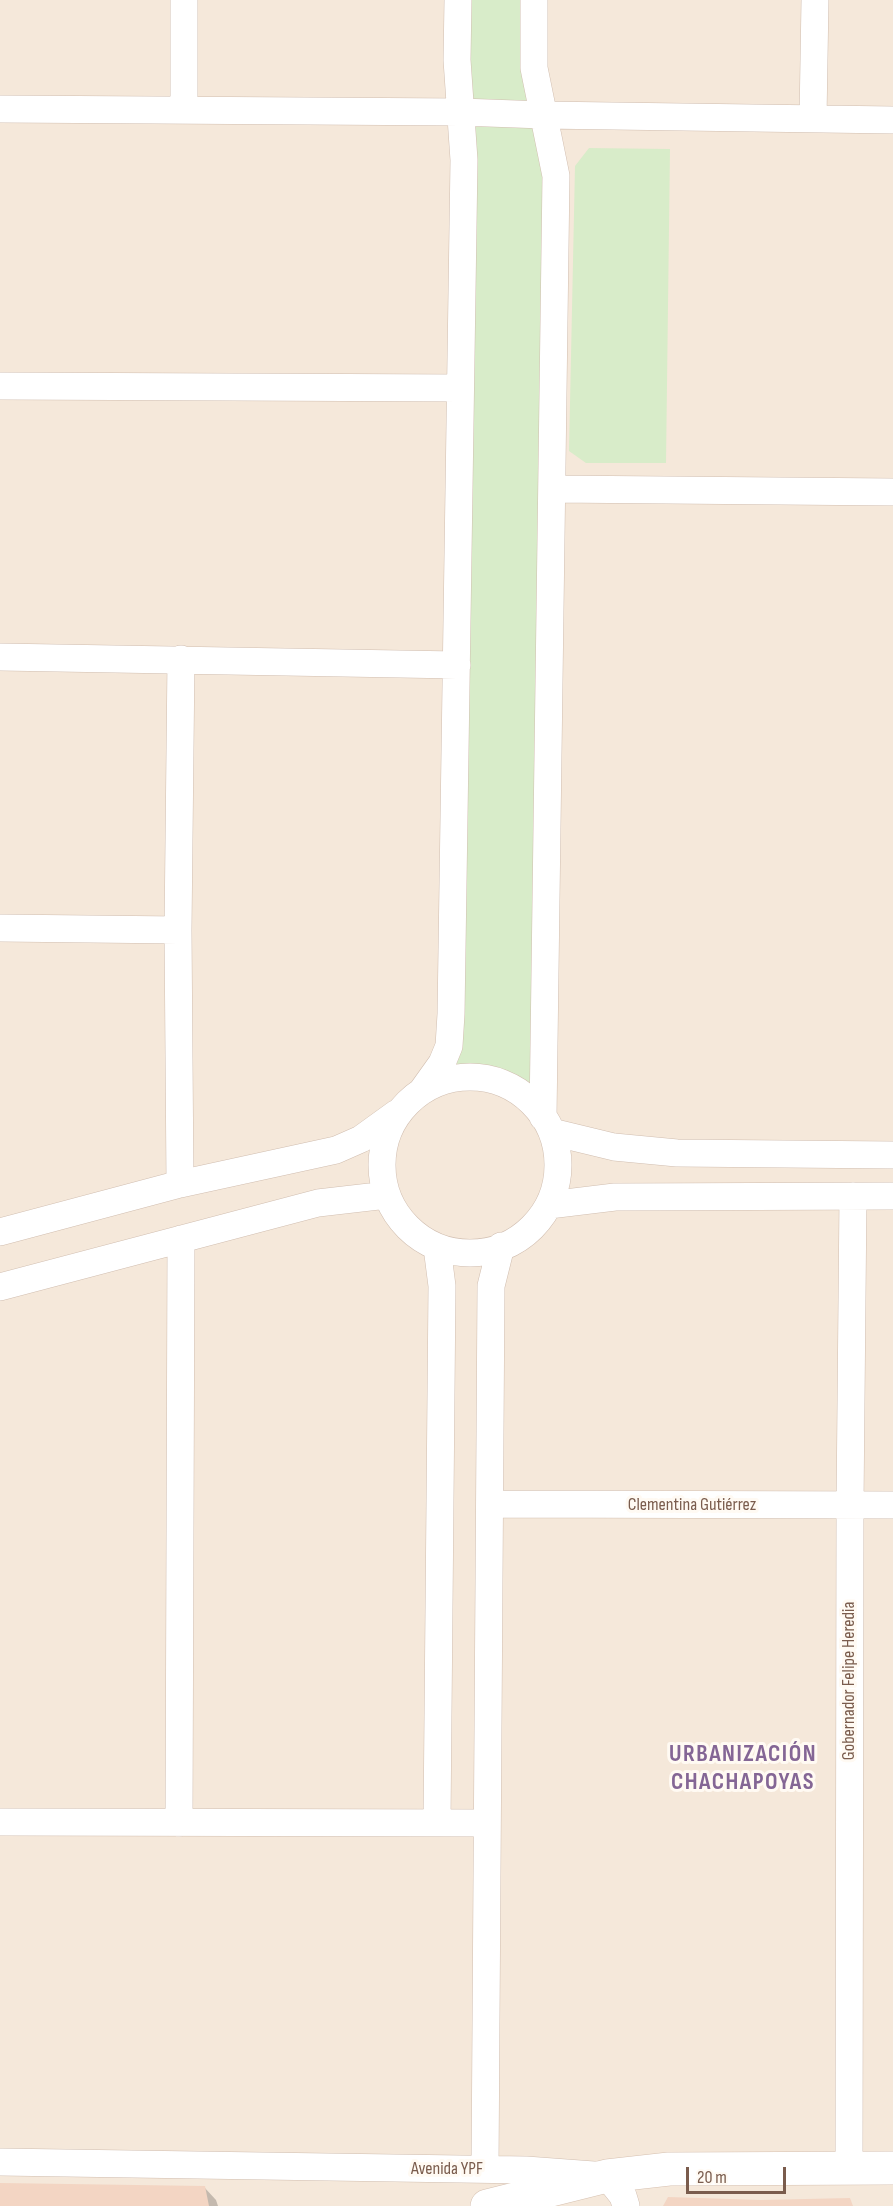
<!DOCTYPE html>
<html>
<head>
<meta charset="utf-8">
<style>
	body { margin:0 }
	#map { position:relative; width:893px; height:2206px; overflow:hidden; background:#fdf6ec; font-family:"Sofia Sans Condensed",sans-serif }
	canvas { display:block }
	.scale { position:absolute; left:686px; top:2167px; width:100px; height:27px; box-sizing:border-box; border:3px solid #7a5c4d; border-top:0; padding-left:8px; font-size:18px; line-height:21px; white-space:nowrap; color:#7a5c4d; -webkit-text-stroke:4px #fffaf3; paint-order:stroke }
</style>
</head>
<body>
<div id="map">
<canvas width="893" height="2206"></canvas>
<div class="scale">20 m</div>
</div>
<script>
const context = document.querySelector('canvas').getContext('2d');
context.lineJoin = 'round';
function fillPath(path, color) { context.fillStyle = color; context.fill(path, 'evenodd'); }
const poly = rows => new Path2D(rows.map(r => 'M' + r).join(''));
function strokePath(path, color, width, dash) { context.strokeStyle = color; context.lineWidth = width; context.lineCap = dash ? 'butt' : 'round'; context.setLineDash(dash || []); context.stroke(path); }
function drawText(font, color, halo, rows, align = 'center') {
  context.font = font + ' "Sofia Sans Condensed",sans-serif'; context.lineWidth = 6; context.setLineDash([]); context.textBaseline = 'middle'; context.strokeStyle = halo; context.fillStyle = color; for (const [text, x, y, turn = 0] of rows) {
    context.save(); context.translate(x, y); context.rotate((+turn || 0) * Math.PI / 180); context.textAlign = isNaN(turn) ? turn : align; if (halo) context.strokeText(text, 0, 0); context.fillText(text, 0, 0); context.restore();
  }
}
fillPath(poly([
	[0,0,893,0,893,2206,0,2206]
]), '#f5e8da');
fillPath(poly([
	[458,0,534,0,556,176,543,1117,503,1084,430,1080,449,1046],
	[589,148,670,149,666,463,586,463,569,451,575,166]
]), '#d8ecc9');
fillPath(poly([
	[0,2184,204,2187,216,2200,218,2206,0,2206]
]), '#0003');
fillPath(poly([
	[0,2183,205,2186,209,2206,0,2206],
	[668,2197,761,2200,850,2198,853,2206,663,2206]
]), '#f3d5c3');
const street = poly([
	[534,0,534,68,556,176,543,1117],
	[0,109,461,112,543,115,893,120],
	[184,109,184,0],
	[813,119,815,0],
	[0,386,460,388],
	[553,489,893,492],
	[0,657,457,665],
	[0,928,178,930],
	'382 1165a88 88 0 1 1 176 0a88 88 0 1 1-176 0Z',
	[422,1091,442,1063,449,1046,451,1014,464,160,457,60,458,0],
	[552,1132,614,1147,677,1153,893,1155],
	[180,1184,178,930,181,659],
	[549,1205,615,1197,893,1196],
	[0,1232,180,1184,336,1150,361,1139,397,1113],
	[437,1247,442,1286,437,1822],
	[0,1287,318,1203,387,1195],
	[491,1504,893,1505],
	[0,1822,487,1823],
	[179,1823,181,1239],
	[0,2162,526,2170,607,2176,623,2196,626,2206],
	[849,2167,850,1505,853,1196],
	[485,2169,491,1286,501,1246]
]);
const secondary = poly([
	[487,2206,607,2176,669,2169,893,2168]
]);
strokePath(street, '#d1beb0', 28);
strokePath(secondary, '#d6c0b0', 34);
strokePath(street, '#fff', 27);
strokePath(secondary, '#fff', 33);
drawText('18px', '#7a5c4d', '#fffaf3', [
	["Clementina Gutiérrez",692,1505],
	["Gobernador Felipe Heredia",849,1681,-90],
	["Avenida YPF",447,2169]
]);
context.letterSpacing = '1.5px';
drawText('bold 24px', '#846695', '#fffaf3', [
	["URBANIZACIÓN",743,1755],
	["CHACHAPOYAS",743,1783]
]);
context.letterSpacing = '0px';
</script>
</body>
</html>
